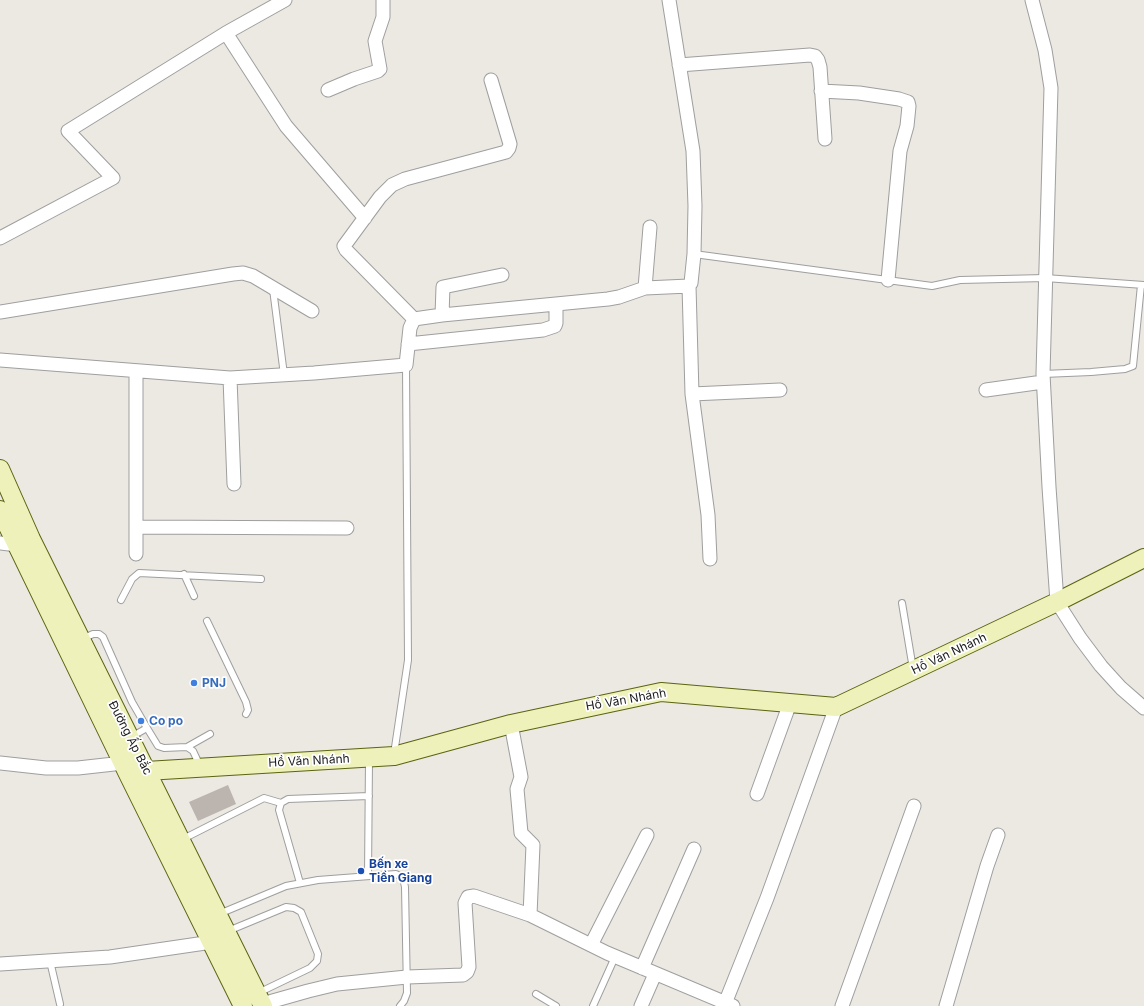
<!DOCTYPE html>
<html>
<head>
<meta charset="utf-8">
<style>
	body { margin:0 }
	canvas { display:block; background:#ece8e2 }
</style>
</head>
<body>
<canvas width="1144" height="1006"></canvas>
<script>
const context = document.querySelector('canvas').getContext('2d');
context.lineJoin = 'round';
function fillPath(path, color) { context.fillStyle = color; context.fill(path, 'evenodd'); }
const poly = rows => new Path2D(rows.map(r => 'M' + r).join(''));
function strokePath(path, color, width, dash) { context.strokeStyle = color; context.lineWidth = width; context.lineCap = dash ? 'butt' : 'round'; context.setLineDash(dash || []); context.stroke(path); }
function drawText(font, color, halo, rows, align = 'center') {
  context.font = font + ' Inter,sans-serif'; context.lineWidth = 3.5; context.setLineDash([]); context.textBaseline = 'middle'; context.strokeStyle = halo; context.fillStyle = color; for (const [text, x, y, turn = 0] of rows) {
    context.save(); context.translate(x, y); context.rotate((+turn || 0) * Math.PI / 180); context.textAlign = isNaN(turn) ? turn : align; if (halo) context.strokeText(text, 0, 0); context.fillText(text, 0, 0); context.restore();
  }
}
fillPath(poly([
	[228,785,236,804,198,821,189,802]
]), '#bbb4af');
const lane = poly([
	[694,254,932,286,960,280,1045,278,1144,285],
	[273,289,284,375],
	[1043,374,1091,372,1125,369,1133,366,1141,285],
	[184,574,194,596],
	[121,600,132,579,139,573,261,579],
	[902,603,913,669],
	[207,621,246,702,248,710,246,714],
	[82,639,93,634,99,634,103,637,132,702,147,728,131,737],
	[147,728,158,746,164,748,187,747,193,751,200,766],
	[187,747,210,734],
	[394,754,408,660,406,365],
	[183,839,264,798,281,803],
	[368,876,369,760],
	[300,883,279,810,281,803,288,799,369,796],
	[219,914,286,886,318,880,396,874,403,878,405,887,407,993,404,1001,400,1006],
	[228,931,286,907,294,908,301,912,318,954,317,961,310,968,258,993],
	[50,961,60,1004],
	[536,994,556,1006],
	[593,1006,615,957]
]);
const street = poly([
	[1032,0,1045,50,1051,88,1043,374,1049,487,1057,602,1080,638,1101,666,1121,688,1144,708],
	[226,33,286,126,365,218],
	[679,65,810,55,815,56,818,60,820,67,825,139],
	[328,90,354,79,378,71,380,69,375,41,383,17,383,0],
	[821,91,859,93,899,99,908,102,909,106,907,126,900,151,888,280],
	[0,238,113,178,68,131,226,33,285,0],
	[689,286,692,394,780,390],
	[645,288,650,227],
	[0,312,233,274,243,273,253,276,312,311],
	[442,315,608,299,619,297,645,288,689,286,691,283,694,254,695,206,693,151,669,0],
	[414,319,346,250,344,246,380,197,392,185,405,179,506,152,509,148,510,144,491,80],
	[408,344,543,330,555,326,556,323,556,304],
	[0,360,230,378,314,373,406,365,410,328,414,319,442,315,443,287,502,275],
	[136,371,136,554],
	[230,378,234,484],
	[986,390,1043,382],
	[692,394,708,515,710,559],
	[136,527,347,528],
	[0,543,17,545],
	[511,724,521,777,517,789,521,833,533,845,530,915],
	[0,763,46,768,78,768,123,763],
	[757,794,790,703],
	[591,945,647,835],
	[0,964,110,957,212,942],
	[642,968,694,849],
	[262,1004,308,991,337,984,407,977,463,975,467,972,469,967,465,903,468,897,474,896,530,915,607,953,733,1006],
	[641,1006,655,974],
	[724,1006,767,898,836,707],
	[842,1006,914,806],
	[946,1006,987,866,998,835]
]);
const secondary = poly([
	[0,469,31,539,263,1006],
	[0,510,129,776,243,1006],
	[129,776,146,771,394,756,511,724,661,692,836,707,1057,602,1144,558]
]);
strokePath(lane, '#9f9f9f', 8);
strokePath(street, '#9f9f9f', 15);
strokePath(secondary, '#5b6410', 20);
strokePath(lane, '#fff', 6);
strokePath(street, '#fff', 13);
strokePath(secondary, '#eef1ba', 18);
for (const [x, y, r, color] of [
	[194,683,4,"#3f7fe0"],
	[141,721,4,"#3f7fe0"],
	[361,871,4,"#1a4fb4"]
]) { const dot = new Path2D(); dot.arc(x, y, r, 0, 2 * Math.PI); context.fillStyle = color; context.fill(dot); strokePath(dot, '#fff', 1.5); }
drawText('12px', '#1b1b1b', '#fff', [
	["Hồ Văn Nhánh",949,654,-25],
	["Hồ Văn Nhánh",626,700,-10],
	["Đường Ấp Bắc",130,738,63],
	["Hồ Văn Nhánh",309,761,-3]
]);
drawText('bold 12px', '#366cbe', '#fff', [
	["PNJ",202,683],
	["Co po",149,721]
], 'left');
drawText('bold 12px', '#164399', '#fff', [
	["Bến xe",369,864],
	["Tiền Giang",369,878]
], 'left');
</script>
</body>
</html>
